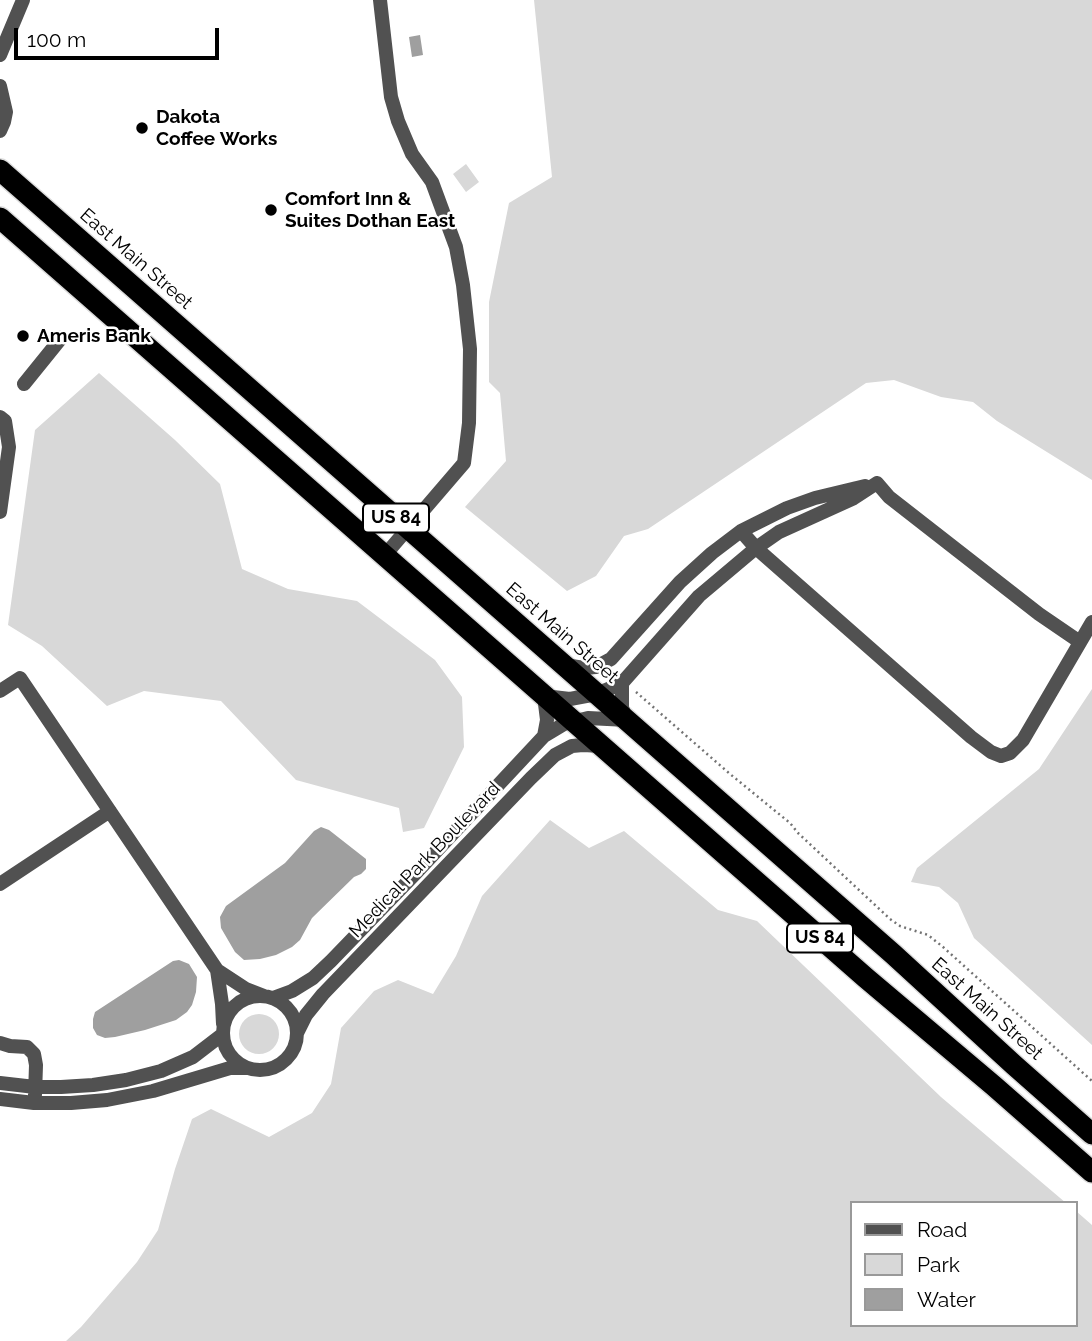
<!DOCTYPE html>
<html>
<head>
<meta charset="utf-8">
<style>
	body { margin:0 }
	#map { position:relative; width:1092px; height:1341px; overflow:hidden; background:#fff; font-family:Raleway,sans-serif }
	canvas { display:block }
	.legend { position:absolute; left:850px; top:1201px; width:228px; height:126px; box-sizing:border-box; background:#fff; border:2px solid #999; margin:0; padding:9px 12px; list-style:none; font-size:21px; color:#000 }
	.legend li { display:flex; align-items:center; gap:14px; height:35px }
	.legend b { width:35px; border:2px solid #999 }
	.scale { position:absolute; left:14px; top:28px; width:205px; height:32px; box-sizing:border-box; border:4px solid #000; border-top:0; padding-left:9px; font-size:21px; line-height:24px; white-space:nowrap; color:#000; -webkit-text-stroke:5px #fff; paint-order:stroke }
</style>
</head>
<body>
<div id="map">
<canvas width="1092" height="1341"></canvas>
<ul class="legend">
<li><b style="height:9px;background:#515151"></b>Road</li>
<li><b style="height:19px;background:#d8d8d8"></b>Park</li>
<li><b style="height:19px;background:#9f9f9f"></b>Water</li>
</ul>
<div class="scale">100 m</div>
</div>
<script>
const context = document.querySelector('canvas').getContext('2d');
context.lineJoin = 'round';
function fillPath(path, color) { context.fillStyle = color; context.fill(path, 'evenodd'); }
const poly = rows => new Path2D(rows.map(r => 'M' + r).join(''));
function strokePath(path, color, width, dash) { context.strokeStyle = color; context.lineWidth = width; context.lineCap = dash ? 'butt' : 'round'; context.setLineDash(dash || []); context.stroke(path); }
function drawText(font, color, halo, rows, align = 'center') {
  context.font = font + ' Raleway,sans-serif'; context.lineWidth = 5; context.setLineDash([]); context.textBaseline = 'middle'; context.strokeStyle = halo; context.fillStyle = color; for (const [text, x, y, turn = 0] of rows) {
    context.save(); context.translate(x, y); context.rotate((+turn || 0) * Math.PI / 180); context.textAlign = isNaN(turn) ? turn : align; if (halo) context.strokeText(text, 0, 0); context.fillText(text, 0, 0); context.restore();
  }
}
fillPath(poly([
	[534,0,1092,0,1092,480,997,421,973,402,941,397,894,380,866,383,648,529,624,536,596,576,567,591,465,507,506,461,500,393,489,382,489,302,509,203,552,177],
	[466,164,479,182,466,192,453,174],
	[99,373,175,440,220,484,242,569,288,589,357,601,435,660,462,697,464,747,424,828,403,832,399,808,296,780,221,701,144,691,107,706,42,646,8,625,35,430],
	[1092,689,1092,1045,974,938,958,903,939,887,911,882,917,868,1039,769],
	[550,820,589,848,624,831,718,910,757,921,941,1097,1066,1203,852,1203,852,1325,1076,1325,1076,1211,1092,1225,1092,1341,66,1341,81,1327,137,1262,158,1230,175,1169,192,1119,211,1109,269,1137,312,1113,331,1084,341,1028,374,991,398,980,433,994,456,956,482,896],
	'239 1034a20 20 0 1 1 40 0a20 20 0 1 1-40 0Z'
]), '#d8d8d8');
fillPath(poly([
	[420,35,423,55,412,57,409,37],
	[321,827,329,830,366,859,366,869,361,874,354,877,312,918,300,940,292,947,276,955,260,959,244,960,235,952,221,928,220,917,226,906,285,863,314,831],
	[179,960,189,964,197,977,196,992,192,1005,187,1012,176,1020,145,1030,115,1037,105,1038,97,1035,93,1028,93,1019,95,1012,173,961]
]), '#9f9f9f');
const highway = poly([
	[0,170,893,954,1014,1065,1092,1134],
	[0,218,866,978,994,1086,1092,1172]
]);
strokePath(highway, '#dbdbdb', 24);
strokePath(poly([
	[636,692,730,774,790,823,798,833,890,919,900,926,928,935,943,947,1092,1081]
]), '#737373', 2.5, [2, 3.5]);
strokePath(poly([
	[380,0,391,97,398,121,412,154,432,182,456,247,463,285,470,349,469,423,464,463,385,555],
	[0,55,23,0],
	[0,86,6,112,4,122,0,131],
	[24,384,62,337],
	[0,417,5,421,9,447,0,512],
	[877,483,889,497,1039,614,1080,642],
	[741,531,756,548,971,737,991,752,1001,756,1010,753,1023,740,1092,622],
	[565,665,584,668,596,667,611,659,680,582,712,553,741,531,787,508,815,498,865,486],
	[0,691,20,678,217,970,246,989,264,996],
	[544,736,547,720,544,696,570,699,597,694,622,683,699,596,756,548,779,532,854,498,877,483],
	[0,884,110,811],
	[217,970,222,1004,223,1024],
	'223 1033a37 37 0 1 1 74 0a37 37 0 1 1-74 0Z',
	[273,998,292,991,313,978,331,961,416,873,544,736,564,724,588,718,627,720,622,708,622,683],
	[297,1033,306,1015,323,994,531,778,555,755,572,746,583,745,601,746],
	[0,1043,10,1046,27,1047,34,1054,36,1065,35,1095],
	[0,1083,35,1087,61,1087,93,1085,126,1080,161,1071,193,1057,223,1034],
	[0,1099,34,1103,71,1103,107,1100,153,1091,230,1068,248,1068]
]), '#515151', 14);
strokePath(highway, '#000', 21);
for (const [x, y, r, color] of [
	[142,128,7,"#000"],
	[271,210,7,"#000"],
	[23,336,7,"#000"]
]) { const dot = new Path2D(); dot.arc(x, y, r, 0, 2 * Math.PI); context.fillStyle = color; context.fill(dot); strokePath(dot, '#fff', 2.5); }
for (const [x, y, w] of [
	[396,518,66],
	[820,938,66]
]) { const box = new Path2D(); box.roundRect(x - w / 2, y - 14.5, w, 29, 5); context.fillStyle = '#fff'; context.fill(box); strokePath(box, '#000', 2); }
drawText('bold 18px', '#000', null, [
	["US 84",396,518],
	["US 84",820,938]
]);
drawText('bold 19px', '#000', '#fff', [
	["Dakota",156,117],
	["Coffee Works",156,139],
	["Comfort Inn &",285,199],
	["Suites Dothan East",285,221],
	["Ameris Bank",37,336]
], 'left');
drawText('19px', '#000', '#fff', [
	["East Main Street",136,259,41],
	["East Main Street",562,633,41],
	["Medical Park Boulevard",425,860,-46],
	["East Main Street",987,1009,42]
]);
</script>
</body>
</html>
